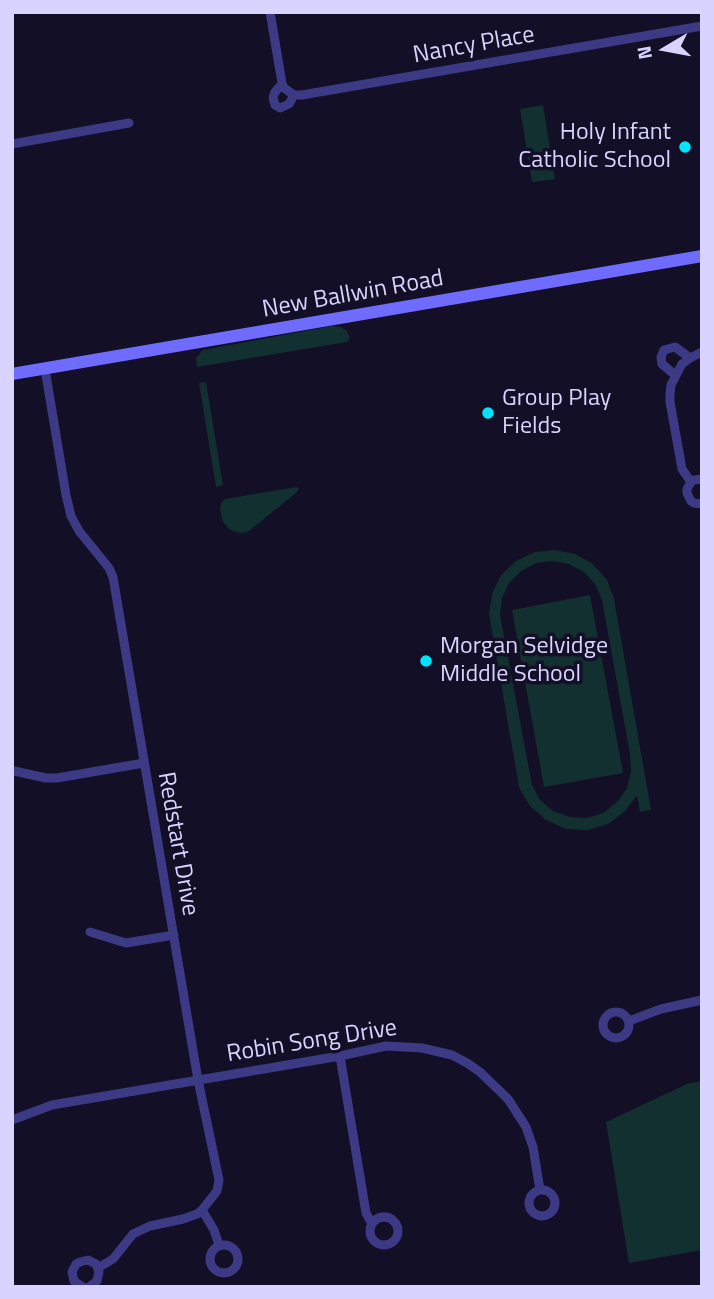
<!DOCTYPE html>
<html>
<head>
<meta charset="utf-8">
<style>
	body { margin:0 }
	#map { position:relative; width:714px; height:1299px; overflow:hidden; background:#130f26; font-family:"Titillium Web",sans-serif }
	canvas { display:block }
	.frame { position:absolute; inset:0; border:14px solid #d9d4ff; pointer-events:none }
	.north { position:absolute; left:630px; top:14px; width:70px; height:70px; -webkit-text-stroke:5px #130f26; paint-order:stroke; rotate:260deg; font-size:19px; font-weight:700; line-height:28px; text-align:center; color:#d9d4ff }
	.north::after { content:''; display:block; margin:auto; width:24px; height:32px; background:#d9d4ff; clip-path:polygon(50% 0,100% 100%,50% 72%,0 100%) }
</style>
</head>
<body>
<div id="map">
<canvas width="714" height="1299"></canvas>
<div class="frame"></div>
<div class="north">N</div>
</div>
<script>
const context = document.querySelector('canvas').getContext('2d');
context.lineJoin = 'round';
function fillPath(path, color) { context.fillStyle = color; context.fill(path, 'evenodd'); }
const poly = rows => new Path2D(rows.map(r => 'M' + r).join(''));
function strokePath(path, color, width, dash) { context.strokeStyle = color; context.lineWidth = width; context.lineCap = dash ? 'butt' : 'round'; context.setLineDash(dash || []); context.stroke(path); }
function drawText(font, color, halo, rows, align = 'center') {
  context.font = font + ' "Titillium Web",sans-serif'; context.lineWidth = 7; context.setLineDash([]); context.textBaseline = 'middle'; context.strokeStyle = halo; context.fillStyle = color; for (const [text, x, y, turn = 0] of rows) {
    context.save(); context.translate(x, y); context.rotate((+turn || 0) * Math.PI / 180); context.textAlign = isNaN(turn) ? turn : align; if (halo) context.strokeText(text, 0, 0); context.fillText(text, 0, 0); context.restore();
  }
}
fillPath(poly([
	[543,105,555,179,532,182,520,109],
	[332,326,341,327,347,331,350,338,347,342,197,367,196,358,203,350],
	[206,382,223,485,216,487,199,383],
	[296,487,299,488,297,492,249,531,243,533,235,532,229,529,223,522,220,509,221,503,225,499],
	[555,550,575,554,593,564,607,580,614,599,651,810,640,812,637,795,625,811,608,824,587,830,566,829,546,820,530,806,519,787,489,614,492,594,501,575,516,561,535,552],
	[552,561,569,564,584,572,595,584,602,600,630,754,631,771,627,788,617,802,603,813,587,818,570,817,553,811,540,800,532,785,500,615,502,598,509,583,521,571,536,563],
	[590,595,623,773,544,787,512,610],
	[702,1081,702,1250,629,1263,606,1122,687,1084]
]), '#12302f');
strokePath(poly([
	[270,12,282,83,284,88,294,95,302,95,702,26],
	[282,84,275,92,273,98,275,105,280,108,289,104,294,95],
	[12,144,129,123],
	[45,369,66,495,71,516,79,531,109,568,113,577,198,1080,219,1180,217,1191,202,1210,197,1214,183,1219,150,1226,133,1234,113,1259,98,1268],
	[675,375,662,364,661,357,664,350,675,347,690,358],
	[702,479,694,480,691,482,687,489,687,493,691,501,694,503,702,504],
	[691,482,682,469,670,402,670,394,671,385,682,364,690,358,702,352],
	[14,771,46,778,57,778,144,763],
	[90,932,126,943,174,935],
	'603 1025a13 13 0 1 1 26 0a13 13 0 1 1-26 0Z',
	[629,1021,661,1009,702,1000],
	[340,1056,366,1213,372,1224],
	[12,1120,52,1105,340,1056,386,1046,422,1048,452,1055,467,1063,480,1072,508,1099,526,1127,533,1147,540,1190],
	'529 1203a13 13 0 1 1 26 0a13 13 0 1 1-26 0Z',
	[202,1210,214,1230,219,1245],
	'370 1231a14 14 0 1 1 28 0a14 14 0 1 1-28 0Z',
	'210 1259a14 14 0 1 1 28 0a14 14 0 1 1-28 0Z',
	[83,1287,74,1281,72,1272,76,1264,80,1262,88,1260,96,1264,99,1272,97,1281,89,1287]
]), '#3d3a85', 9);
strokePath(poly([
	[12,374,702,256]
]), '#6f6bff', 12);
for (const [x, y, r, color] of [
	[685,147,7,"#00e5ff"],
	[488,413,7,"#00e5ff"],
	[426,661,7,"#00e5ff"]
]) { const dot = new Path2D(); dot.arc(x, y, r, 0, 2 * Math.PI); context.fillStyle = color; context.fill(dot); strokePath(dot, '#130f26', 2.5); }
drawText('24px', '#d9d4ff', '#130f26', [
	["Nancy Place",474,46,-10],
	["New Ballwin Road",353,295,-10],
	["Redstart Drive",177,844,80],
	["Robin Song Drive",312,1042,-9]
]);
drawText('24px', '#d9d4ff', '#130f26', [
	["Holy Infant",671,133,"right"],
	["Catholic School",671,161,"right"],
	["Group Play",502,399],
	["Fields",502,427],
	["Morgan Selvidge",440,647],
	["Middle School",440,675]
], 'left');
</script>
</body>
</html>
